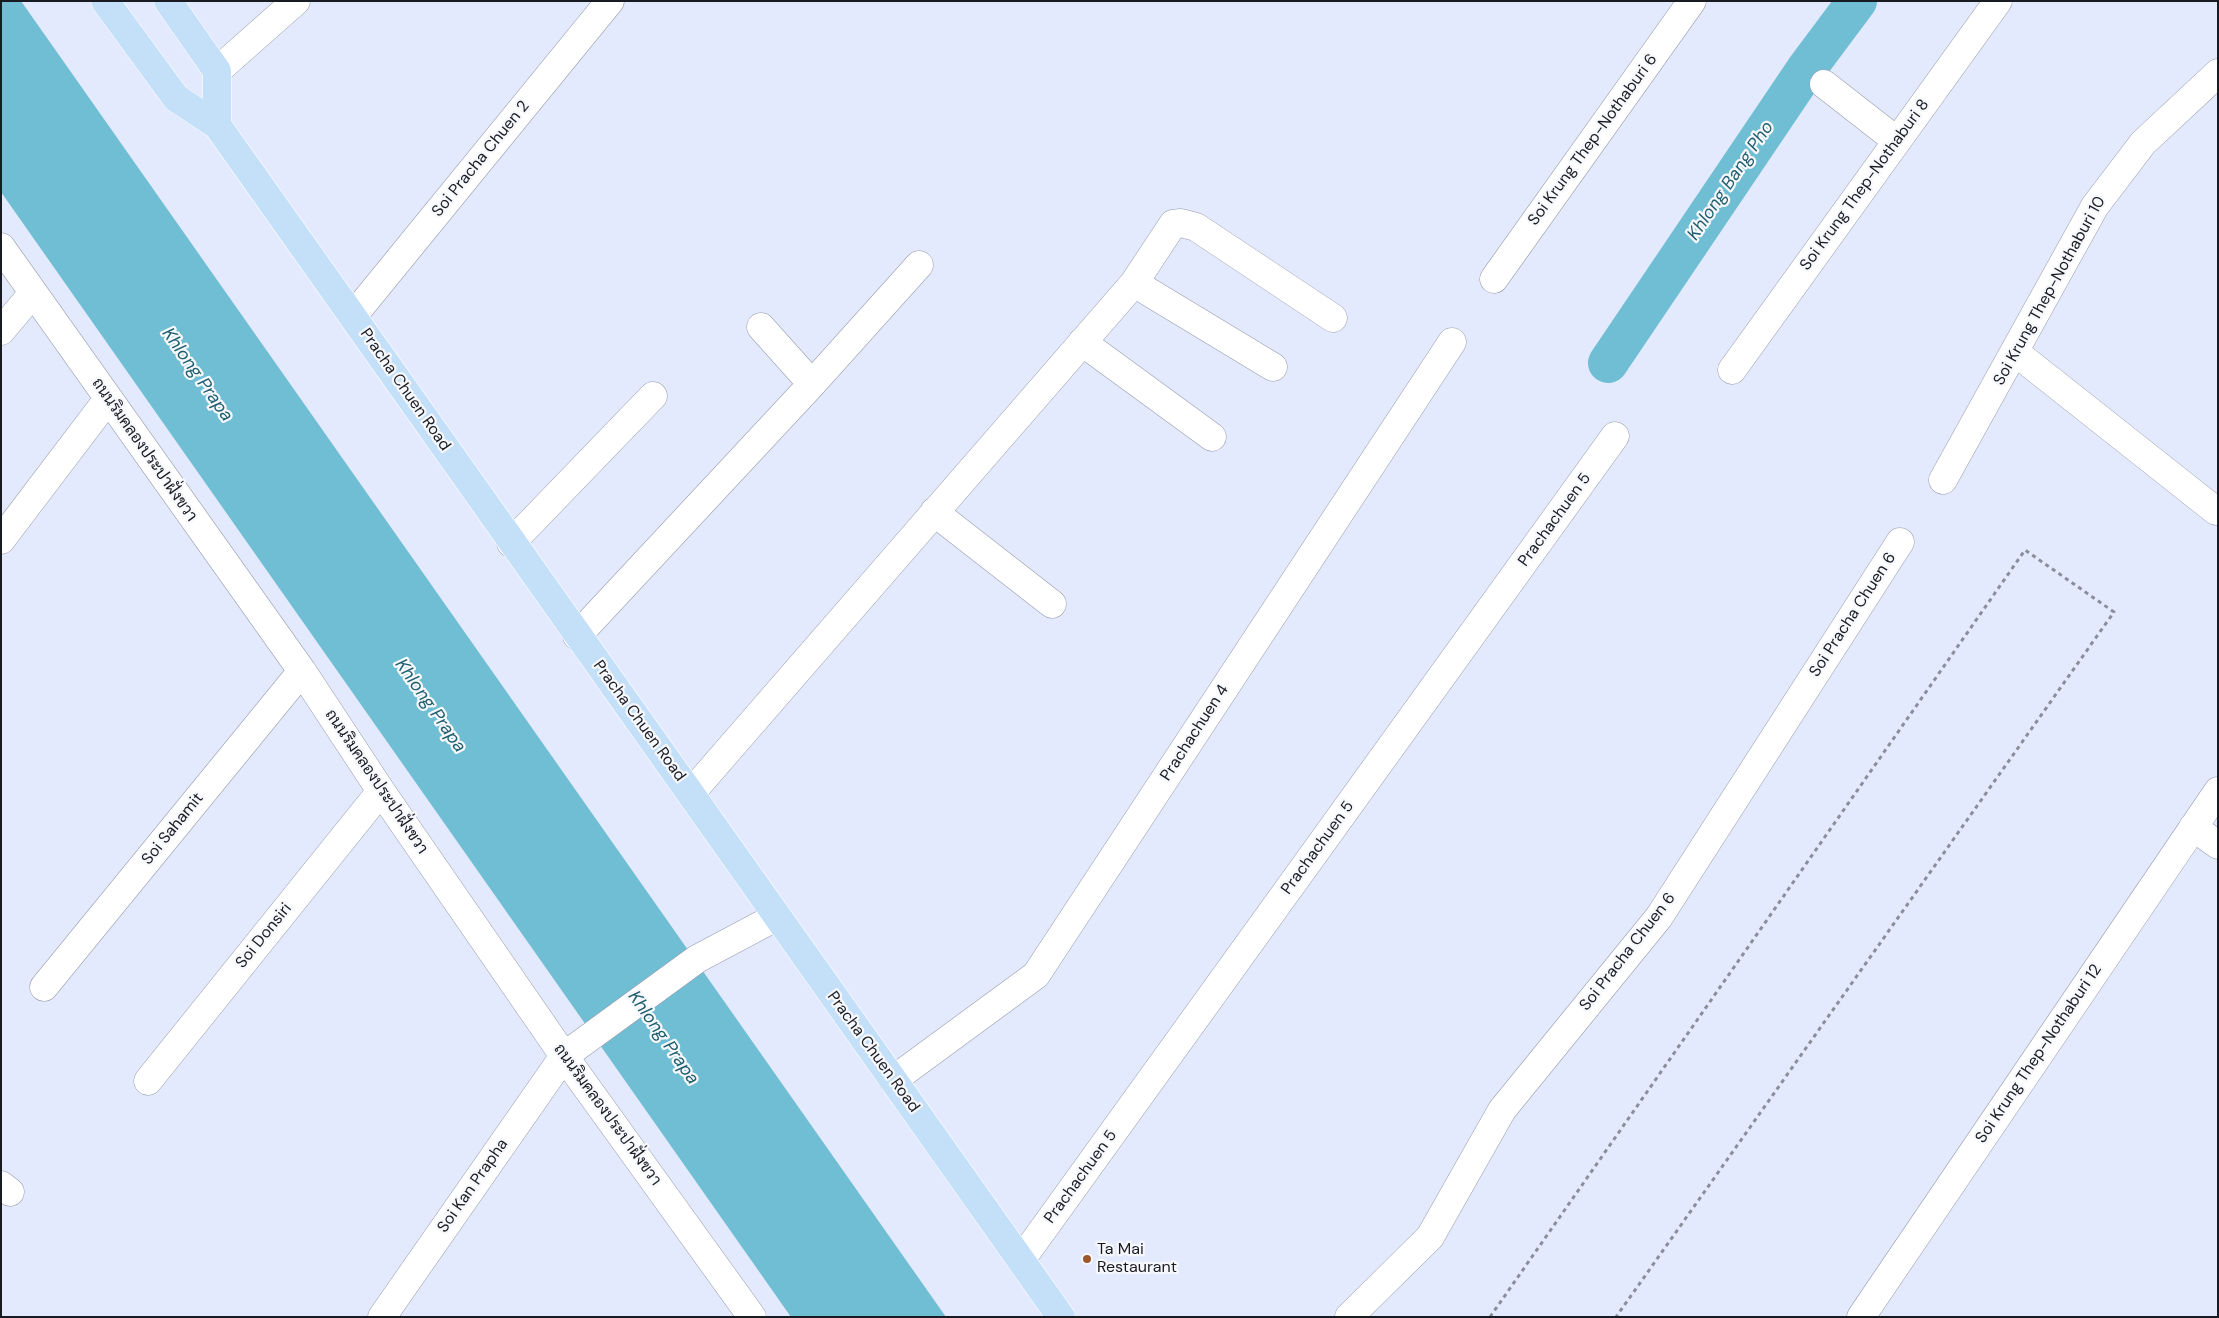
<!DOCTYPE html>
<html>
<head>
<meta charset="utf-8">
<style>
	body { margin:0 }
	#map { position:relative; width:2219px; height:1318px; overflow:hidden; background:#e4eafd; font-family:"DM Sans",sans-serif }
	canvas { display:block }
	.frame { position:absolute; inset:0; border:2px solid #191b22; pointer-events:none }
</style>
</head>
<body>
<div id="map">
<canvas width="2219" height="1318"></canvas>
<div class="frame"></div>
</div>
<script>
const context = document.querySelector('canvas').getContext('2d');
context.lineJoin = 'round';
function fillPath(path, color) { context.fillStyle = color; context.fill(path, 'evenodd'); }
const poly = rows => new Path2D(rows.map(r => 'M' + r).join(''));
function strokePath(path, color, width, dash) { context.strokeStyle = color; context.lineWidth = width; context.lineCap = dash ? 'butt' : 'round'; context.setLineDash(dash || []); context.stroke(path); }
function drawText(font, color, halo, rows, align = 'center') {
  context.font = font + ' "DM Sans",Sarabun,sans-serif'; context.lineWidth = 4.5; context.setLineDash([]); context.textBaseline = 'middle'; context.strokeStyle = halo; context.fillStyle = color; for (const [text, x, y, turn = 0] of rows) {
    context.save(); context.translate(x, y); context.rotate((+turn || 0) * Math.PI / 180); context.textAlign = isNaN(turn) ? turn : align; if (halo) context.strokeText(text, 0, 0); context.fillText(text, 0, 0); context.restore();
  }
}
fillPath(poly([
	[1,1,21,1,946,1317,791,1317,1,192]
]), '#70bed4');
strokePath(poly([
	[1608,363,1807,68,1857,1]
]), '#70bed4', 40);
const minor = poly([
	[217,71,296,1],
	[1824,84,1897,141],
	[1,247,302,671,381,791,564,1056,752,1317],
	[1494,279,1692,1],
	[1134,283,1273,367],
	[353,316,610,1],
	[761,327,812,384],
	[1,331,33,293],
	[1082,342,1212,437],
	[2015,352,2216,511],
	[1732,370,1998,1],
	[1943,480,2095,206,2143,143,2218,73],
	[934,512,1052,604],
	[1,540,108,399],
	[511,543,653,396],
	[577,636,812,384,919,265],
	[691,793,1134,283,1173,224,1181,223,1196,227,1333,318],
	[2193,827,2218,845],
	[44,987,302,671],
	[893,1080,1036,975,1452,342],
	[148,1081,381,791],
	[1,1185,10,1192],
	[1021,1260,1615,436],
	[382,1317,564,1056,697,959,776,917],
	[1349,1317,1430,1237,1502,1110,1659,917,1900,542],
	[1861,1317,2218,791]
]);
const major = poly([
	[105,1,176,98,217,125,1061,1317],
	[168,1,217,71,217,125]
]);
strokePath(minor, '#969bad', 29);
strokePath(major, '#fff', 29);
strokePath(poly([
	[1490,1317,2025,550,2114,612,1616,1317]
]), '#898e9b', 3, [4, 4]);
strokePath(minor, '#fff', 28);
strokePath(major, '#c4e0f8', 28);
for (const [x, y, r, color] of [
	[1087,1259,5,"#9c572b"]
]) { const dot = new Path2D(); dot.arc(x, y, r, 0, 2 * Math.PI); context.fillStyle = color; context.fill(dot); strokePath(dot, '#f6f8fc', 2); }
drawText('16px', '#191b22', '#f6f8fc', [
	["Soi Krung Thep-Nothaburi 6",1593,140,-54],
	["Soi Pracha Chuen 2",481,159,-51],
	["Soi Krung Thep-Nothaburi 8",1865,185,-54],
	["Soi Krung Thep-Nothaburi 10",2050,291,-61],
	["Pracha Chuen Road",405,390,55],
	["ถนนริมคลองประปาฝั่งขวา",144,450,55],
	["Prachachuen 5",1555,520,-54],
	["Soi Pracha Chuen 6",1853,615,-57],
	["Pracha Chuen Road",639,721,54],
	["Prachachuen 4",1195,733,-57],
	["ถนนริมคลองประปาฝั่งขวา",376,782,56],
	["Soi Sahamit",173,829,-51],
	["Prachachuen 5",1318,848,-54],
	["Soi Donsiri",264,936,-51],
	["Soi Pracha Chuen 6",1628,952,-52],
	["Pracha Chuen Road",873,1052,54],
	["Soi Krung Thep-Nothaburi 12",2039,1054,-56],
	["ถนนริมคลองประปาฝั่งขวา",607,1115,54],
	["Prachachuen 5",1081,1177,-54],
	["Soi Kan Prapha",473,1186,-55]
]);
drawText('16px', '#191b22', '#f6f8fc', [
	["Ta Mai",1097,1250],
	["Restaurant",1097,1268]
], 'left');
drawText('italic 18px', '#1e5e6e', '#f6f8fc', [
	["Khlong Bang Pho",1731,181,-56],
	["Khlong Prapa",197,375,55],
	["Khlong Prapa",430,706,55],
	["Khlong Prapa",663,1038,55]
]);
</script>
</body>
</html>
